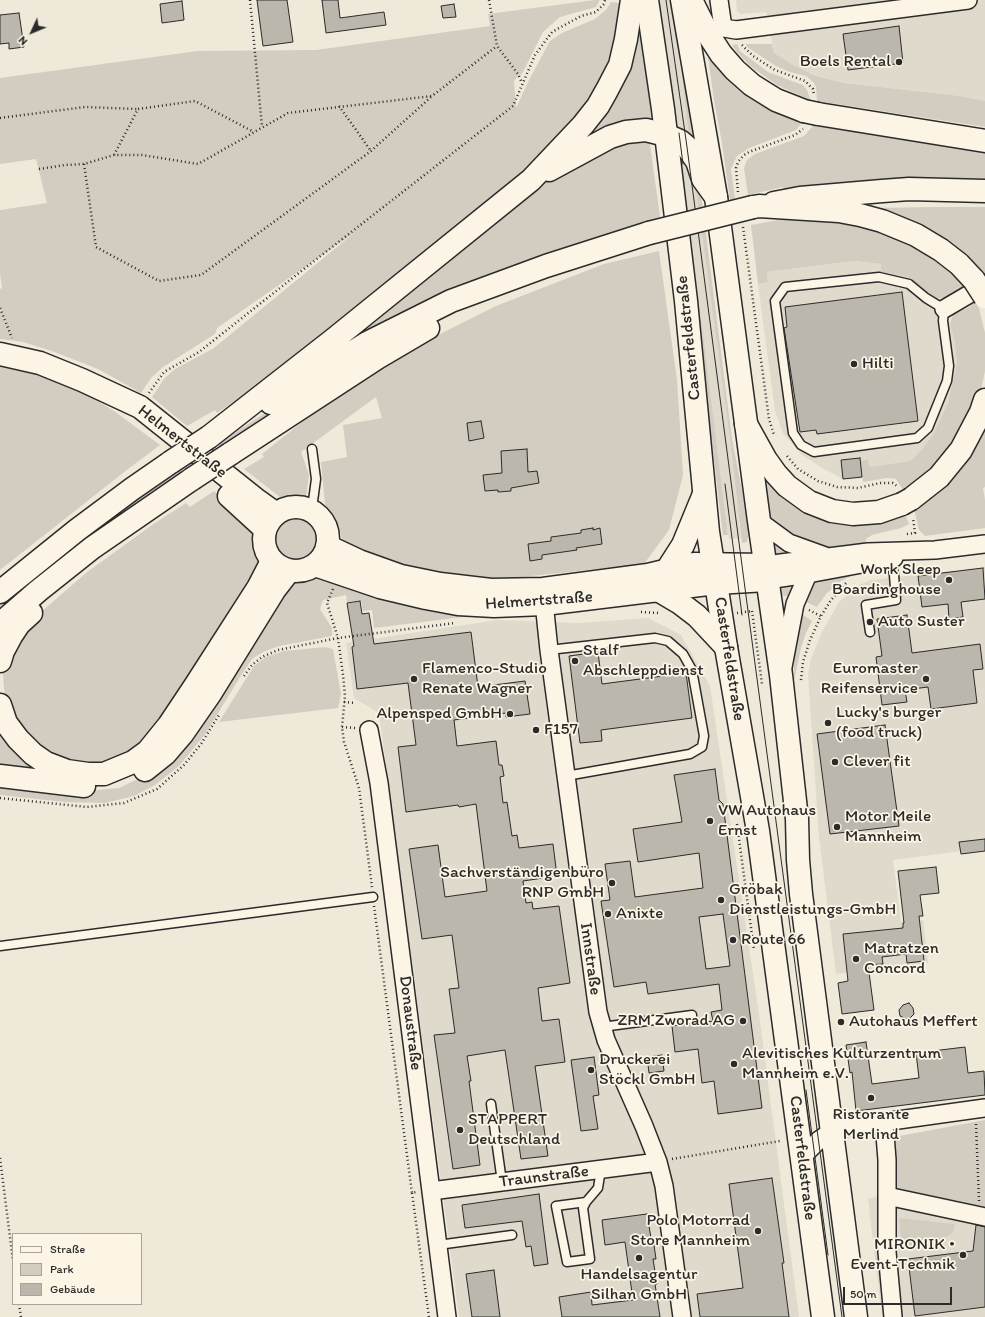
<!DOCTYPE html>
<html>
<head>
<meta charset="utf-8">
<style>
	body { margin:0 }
	#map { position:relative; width:985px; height:1317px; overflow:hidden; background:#efe9da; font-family:Itim,sans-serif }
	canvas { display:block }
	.legend { position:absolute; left:12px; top:1233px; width:130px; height:72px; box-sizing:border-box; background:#fcf5e5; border:1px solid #a8a49b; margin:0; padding:5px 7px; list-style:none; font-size:12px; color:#2b2b2b }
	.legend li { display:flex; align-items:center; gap:8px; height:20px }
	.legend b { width:20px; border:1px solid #a8a49b }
	.north { position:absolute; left:12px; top:12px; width:40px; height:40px; -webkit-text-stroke:3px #fcf5e5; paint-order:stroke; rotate:226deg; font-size:11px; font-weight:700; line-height:16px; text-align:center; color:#2b2b2b }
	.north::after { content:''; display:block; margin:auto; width:14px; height:18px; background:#2b2b2b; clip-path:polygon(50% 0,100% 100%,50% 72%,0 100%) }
	.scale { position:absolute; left:843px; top:1287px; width:109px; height:18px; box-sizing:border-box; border:2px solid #2b2b2b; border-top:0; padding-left:5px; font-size:12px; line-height:14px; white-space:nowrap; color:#2b2b2b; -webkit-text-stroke:3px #fcf5e5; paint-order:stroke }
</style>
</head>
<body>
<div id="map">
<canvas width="985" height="1317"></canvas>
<ul class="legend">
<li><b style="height:5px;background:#fcf5e5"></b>Straße</li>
<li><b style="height:11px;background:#d2cdc0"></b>Park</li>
<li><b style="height:11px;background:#bcb7ac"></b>Gebäude</li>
</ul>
<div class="north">N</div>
<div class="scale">50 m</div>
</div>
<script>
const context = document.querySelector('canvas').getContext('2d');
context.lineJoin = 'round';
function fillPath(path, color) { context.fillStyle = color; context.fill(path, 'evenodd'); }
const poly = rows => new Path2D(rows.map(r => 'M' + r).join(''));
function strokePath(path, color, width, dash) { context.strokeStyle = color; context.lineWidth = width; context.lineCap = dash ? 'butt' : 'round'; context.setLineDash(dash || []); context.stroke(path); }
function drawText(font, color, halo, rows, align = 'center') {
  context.font = font + ' Itim,sans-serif'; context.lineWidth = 3.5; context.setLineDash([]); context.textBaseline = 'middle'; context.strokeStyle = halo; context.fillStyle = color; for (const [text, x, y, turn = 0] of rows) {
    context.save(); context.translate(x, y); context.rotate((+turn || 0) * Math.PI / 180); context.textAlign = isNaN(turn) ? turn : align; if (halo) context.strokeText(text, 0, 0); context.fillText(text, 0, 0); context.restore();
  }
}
fillPath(poly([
	[658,0,672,0,689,139,676,131],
	[736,0,985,0,985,101,960,96,844,83,816,76,795,66,774,53,766,12,741,14,737,11],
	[677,150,692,162,729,432,741,538,729,539],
	[854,261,881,264,881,272,908,277,937,299,950,323,955,343,957,363,948,403,933,434,923,448,910,461,869,467,870,478,843,479,822,468,801,454,783,433,775,411,758,284,768,282,767,272],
	[985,567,985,848,893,860,901,922,923,920,928,963,836,974,819,837,808,675,811,658,823,630,839,602,852,590,861,584,871,580],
	[648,618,681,635,710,686,759,1014,799,1317,459,1317,379,713,354,698,346,643,497,620,579,623],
	[897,1190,985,1211,985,1317,882,1317,868,1199]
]), '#e0dacc');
fillPath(poly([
	[595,0,600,0,596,7,560,17,543,32,522,74,518,76,514,81,516,108,529,80,550,41,562,33,595,19,606,10,611,2,620,3,618,22,612,50,600,81,578,121,541,160,433,249,244,395,217,413,215,410,187,426,152,397,164,379,175,369,214,348,354,233,217,328,215,334,163,367,151,378,141,393,98,369,52,351,23,342,0,339,0,289,2,288,0,274,0,210,47,203,36,159,0,164,0,78,198,51,316,50,490,26,488,14],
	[639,17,655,126,590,141,594,131,594,123],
	[676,24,700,146,689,139],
	[706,43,804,120,796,130,749,148,737,156,731,169,735,199,730,200,722,143,714,100],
	[737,44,740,51,768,72,803,85,807,90,810,99,801,96,777,85,749,65,737,52,732,45],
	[746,44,772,44,774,53,795,66,816,76,844,83,960,96,985,101,985,127,817,101,816,87,814,83,806,76,790,72,776,66,747,47],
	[814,123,985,147,985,181,785,192,783,187,748,195,744,168,747,160,755,154,804,136,812,127],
	[649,137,660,217,621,230,332,357,368,324,533,190,564,169,599,149],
	[677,150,701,319,728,535,723,535],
	[692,162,699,179,732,439,748,522,749,531,747,542,742,543,729,432],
	[985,207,985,283,874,208,935,207],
	[779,220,819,220,858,226,892,236,928,255,963,283,979,308,985,333,985,371,980,395,950,452,918,481,903,490,896,479,887,478,863,482,861,461,868,460,869,467,910,461,923,448,933,434,948,403,957,363,955,343,950,323,953,315,971,306,960,289,945,297,937,299,908,277,881,272,881,264,854,261,767,272,768,282,758,284,751,225],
	[659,251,677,380,683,475,669,530,644,564,503,579,450,576,401,567,345,543,342,539,338,524,325,504,321,462,347,457,343,425,382,418,376,397,301,452,309,475,306,496,280,497,244,469,264,457,262,454,316,411,382,367,424,342,496,306,604,264],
	[346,362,223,448,217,444,279,404],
	[0,363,43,373,86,394,114,411,160,445,128,469,0,570],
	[985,426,985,487,983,488,985,500,985,528,925,536,919,530,914,509],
	[761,464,790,497,904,511,909,524,901,528,872,535,866,539,865,548,840,550,817,547,779,531,768,517],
	[179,469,184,473,0,611,0,605,40,571,83,537],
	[214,491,242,515,255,529,261,563,160,729,121,761,78,767,31,745,6,700,4,688,3,675,5,665,26,625,86,573,152,525,186,503,190,507],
	'273 539a22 22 0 1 1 44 0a22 22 0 1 1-44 0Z',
	[772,538,802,554,775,559],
	[859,572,841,581,826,594,817,607,800,599,812,582,831,577],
	[323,574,487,614,374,628,372,610,363,611,361,600,347,602,346,595,323,600,320,609,332,628,332,636,279,646,263,652,252,659,240,677,206,733,179,766,155,785,134,796,105,803,65,802,0,795,0,781,88,791,119,788,144,776,290,580],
	[795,582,792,597,780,595,779,584],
	[798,611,812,621,806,633,801,648,794,681,793,647],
	[325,647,333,649,341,694,338,708,219,722,254,666,266,657,284,651],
	[0,723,44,770,0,764],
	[985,1120,985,1211,897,1190,894,1137],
	[899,1218,955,1224,953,1232,947,1237,935,1242,902,1251]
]), '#d2cdc0');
const building = poly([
	[257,0,287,0,293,42,263,46,257,0],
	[322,0,338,0,340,18,384,12,386,25,326,33,322,0],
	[182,1,184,20,162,23,160,4,182,1],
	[454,4,456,17,443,18,441,6,454,4],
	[19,13,24,47,9,49,9,43,0,44,0,15,19,13],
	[899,26,903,63,848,70,843,34,899,26],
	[902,292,918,421,817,434,816,430,800,432,784,328,787,327,785,307,902,292],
	[481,421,484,438,469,441,467,423,481,421],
	[527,449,528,472,537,471,539,483,511,488,511,491,498,492,498,490,485,491,483,475,502,473,501,451,527,449],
	[860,458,862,477,843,479,841,460,860,458],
	[593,528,593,530,600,528,602,544,576,548,577,550,542,555,542,559,530,561,528,544,551,541,551,537,581,533,581,530,593,528],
	[983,568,985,599,961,602,963,617,949,619,948,604,922,607,918,576,983,568],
	[360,601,362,614,369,613,374,644,471,632,478,687,525,681,530,714,506,717,506,713,454,720,457,746,496,741,499,765,502,765,504,776,500,777,503,803,507,802,512,836,517,835,519,848,553,844,557,876,523,881,526,903,532,902,533,909,559,906,570,983,538,988,542,1021,559,1019,565,1062,535,1066,548,1156,521,1159,505,1050,467,1056,471,1081,469,1081,480,1165,453,1169,434,1035,455,1033,449,989,459,988,452,935,422,939,409,849,438,845,445,897,487,891,476,804,459,807,458,805,406,812,398,747,416,745,408,683,357,689,352,647,354,646,347,603,360,601],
	[907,615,912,653,980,644,983,669,973,670,977,703,931,709,928,687,905,690,907,702,882,705,876,657,882,656,877,619,907,615],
	[598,652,602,684,686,673,692,718,601,730,602,741,580,743,569,656,598,652],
	[885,725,899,826,830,834,817,734,885,725],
	[715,769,719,800,723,804,762,1108,718,1114,714,1081,702,1083,698,1049,675,1052,672,1026,713,1021,711,1012,722,1010,719,984,648,994,646,982,614,987,601,901,610,900,605,864,630,861,635,897,703,888,699,853,638,862,633,829,682,822,674,775,715,769],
	[723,914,730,966,706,969,699,917,723,914],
	[985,839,985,851,961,854,959,842,985,839],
	[936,867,939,893,920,895,923,916,919,916,924,961,907,963,906,954,882,957,883,964,868,965,874,1010,842,1014,838,983,848,981,843,934,903,928,903,923,904,923,898,871,936,867],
	[909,1003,913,1008,914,1014,910,1018,906,1019,900,1016,899,1010,903,1005,909,1003],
	[866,1042,872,1084,919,1078,916,1053,965,1047,968,1073,984,1071,985,1095,856,1111,852,1072,850,1073,846,1045,866,1042],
	[662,1055,664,1071,649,1073,647,1057,662,1055],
	[594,1057,599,1095,593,1096,598,1129,581,1131,571,1060,594,1057],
	[772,1178,784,1263,782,1263,789,1317,700,1317,697,1294,743,1288,729,1184,772,1178],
	[539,1194,548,1264,534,1266,531,1246,526,1247,522,1221,465,1228,462,1205,539,1194],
	[647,1214,651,1238,653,1238,656,1259,653,1259,657,1284,655,1284,660,1317,562,1317,559,1297,591,1292,592,1305,633,1300,625,1242,605,1245,602,1220,647,1214],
	[976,1225,985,1227,985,1307,915,1316,908,1259,973,1251,976,1225],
	[494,1270,500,1317,472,1317,466,1274,494,1270]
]);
fillPath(building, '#bcb7ac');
strokePath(building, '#2b2b2b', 1);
const lane = poly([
	[879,277,909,284,926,298,944,309,943,321,949,366,947,381,928,428,917,438,814,452,801,445,793,433,775,301,785,287,879,277],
	[310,511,313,501,316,479,312,449],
	[870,632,866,605,896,600,894,575,891,558],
	[549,650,655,638,668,641,683,654,692,670,704,736,702,747,690,754,566,776],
	[0,946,373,897],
	[602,1027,692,1015],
	[491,1104,502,1182],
	[586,1202,556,1206,567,1262,590,1259,583,1208,586,1202,598,1188,601,1169],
	[438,1245,512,1235]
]);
const street = poly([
	[719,0,722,21,724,28,736,30,968,0],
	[944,309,985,285],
	[759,521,789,543,825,556],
	[765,565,868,552,935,550,985,544],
	[767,580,808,574,894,558],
	[543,593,549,650,598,1012,606,1040,644,1126,658,1162,664,1186,682,1317],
	[783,667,795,604,808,574],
	[369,730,379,783,447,1317],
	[884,1122,887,1160,887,1252,893,1317],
	[802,1157,819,1140,832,1131,848,1127,985,1108],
	[431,1191,658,1162],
	[887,1196,985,1217]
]);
const secondary = poly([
	[774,203,800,198,882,191,909,189,985,191],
	[0,354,40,363,82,380,140,407,258,501,276,514],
	[229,496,265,529],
	'264 539a32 32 0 1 1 64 0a32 32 0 1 1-64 0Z',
	[327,546,359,561,401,576,440,584,491,590,543,589,648,575,694,564,765,565],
	[315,565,380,587,426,598,458,604,494,606,544,604,716,583,767,580],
	[667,570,683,545,704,494],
	[658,590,680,603,697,616,726,647]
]);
const primary = poly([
	[647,0,663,109,686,301,708,532,726,647,758,831,823,1317],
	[682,0,716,197,759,521,781,675,797,819,798,860,801,894,856,1317]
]);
const highway = poly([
	[691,0,708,34,721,54,735,70,752,85,776,100,804,111],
	[818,114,985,141],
	[549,170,610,137,626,132,646,130,666,135,680,141,687,147,697,161,703,179,716,197],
	[753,207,759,206,839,211,860,215,882,221,916,235,941,250,959,264,974,280],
	[271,403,367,343,451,301,546,266,649,233],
	[746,424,766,460,776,474,787,486,809,502,832,511,853,514,879,512,902,504],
	[209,437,333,340,531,180,583,125,598,106,607,90,620,65,626,39,632,0],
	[230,454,377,358,428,328],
	[911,499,939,477,961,450,981,412,985,400],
	[0,592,77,530,132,489,171,462],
	[0,624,38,591,92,548,192,479],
	[0,661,3,651,11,636,19,624,31,613],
	[0,705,6,723,18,739,33,754,46,763,67,771,88,774,104,774,133,762,148,751,169,725,195,686,258,588,272,561],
	[145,770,165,754,183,733,210,694,275,589,289,571],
	[0,776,84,786]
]);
strokePath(lane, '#2b2b2b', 11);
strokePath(street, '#2b2b2b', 20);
strokePath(secondary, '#2b2b2b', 25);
strokePath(primary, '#2b2b2b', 25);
strokePath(highway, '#2b2b2b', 25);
strokePath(poly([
	[250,0,262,127],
	[489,0,497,46,518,74,522,83],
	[742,45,753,56,775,70,805,81,813,89,814,95],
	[339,106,371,151],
	[0,118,85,107,138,109],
	[114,155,138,109,195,101,254,132],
	[84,164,96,247,159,281,201,275,371,151,431,97],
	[39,169,65,165,84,164,114,155,142,155,198,164,288,113,432,96,497,46],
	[738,192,736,168,738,162,744,155,749,152,795,135,803,129],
	[743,227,769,419,774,435],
	[0,308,12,338],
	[149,393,164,372,199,352,309,265,513,106,535,55,552,32,581,16,596,12,604,4,605,0],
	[787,456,798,469,818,481,837,487,858,488,880,483,893,483,898,487],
	[284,499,297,498,303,499],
	[322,508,332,522,335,531],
	[907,534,915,533,913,518],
	[333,589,327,603,338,638,343,675,345,696,342,727,344,742,359,788,372,887],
	[809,610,821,616],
	[752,611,762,684],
	[641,612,660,613],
	[737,613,752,611],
	[244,676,252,665,262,657,278,650,338,638,455,623],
	[801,680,803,662,810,640,821,616,831,600,846,583],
	[344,702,356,703],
	[342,727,355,728],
	[0,798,87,807,124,803,157,789,184,765,201,744,219,715],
	[737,824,754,950],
	[374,906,412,1193,416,1192],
	[976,1124,979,1201],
	[0,1158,13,1261],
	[672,1159,780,1141],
	[412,1193,429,1317],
	[19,1304,21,1317]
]), '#2b2b2b', 2.5, [1, 3]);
strokePath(lane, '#fcf5e5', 8);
strokePath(street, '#fcf5e5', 17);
strokePath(secondary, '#fcf5e5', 22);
strokePath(primary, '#fcf5e5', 22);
strokePath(highway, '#fcf5e5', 22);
strokePath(poly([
	[666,0,687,147,748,611,842,1317],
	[679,133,683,164],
	[725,484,742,615],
	[806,1090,828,1255]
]), '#2b2b2b', 1);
const highwayBridge = poly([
	[804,111,818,114],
	[649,233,753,207],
	[974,280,985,297],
	[171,462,209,437],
	[192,479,230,454],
	[902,504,911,499]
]);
strokePath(highwayBridge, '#2b2b2b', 25, []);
strokePath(highwayBridge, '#fcf5e5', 22);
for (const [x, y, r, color] of [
	[899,62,4,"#2b2b2b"],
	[854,364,4,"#2b2b2b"],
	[949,580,4,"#2b2b2b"],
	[870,622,4,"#2b2b2b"],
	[575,661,4,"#2b2b2b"],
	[414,679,4,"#2b2b2b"],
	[926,679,4,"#2b2b2b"],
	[510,714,4,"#2b2b2b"],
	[828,723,4,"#2b2b2b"],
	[536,730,4,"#2b2b2b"],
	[835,762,4,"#2b2b2b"],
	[710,821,4,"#2b2b2b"],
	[837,827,4,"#2b2b2b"],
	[612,883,4,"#2b2b2b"],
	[721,900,4,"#2b2b2b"],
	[608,914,4,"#2b2b2b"],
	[733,940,4,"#2b2b2b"],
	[856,959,4,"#2b2b2b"],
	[743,1021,4,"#2b2b2b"],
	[841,1022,4,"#2b2b2b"],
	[734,1064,4,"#2b2b2b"],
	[591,1070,4,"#2b2b2b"],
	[871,1098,4,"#2b2b2b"],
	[460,1130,4,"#2b2b2b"],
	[758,1231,4,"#2b2b2b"],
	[963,1255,4,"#2b2b2b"],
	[639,1258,4,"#2b2b2b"]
]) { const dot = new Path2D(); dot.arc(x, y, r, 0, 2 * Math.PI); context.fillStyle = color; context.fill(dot); strokePath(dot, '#fcf5e5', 1.5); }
drawText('17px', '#2b2b2b', '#fcf5e5', [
	["Boels Rental",891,62,"right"],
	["Hilti",862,364],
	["Work Sleep",941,570,"right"],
	["Boardinghouse",941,590,"right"],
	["Auto Suster",878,622],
	["Stalf",583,651],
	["Abschleppdienst",583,671],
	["Flamenco-Studio",422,669],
	["Renate Wagner",422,689],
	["Euromaster",918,669,"right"],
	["Reifenservice",918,689,"right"],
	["Lucky's burger",836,713],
	["(food truck)",836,733],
	["Alpensped GmbH",502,714,"right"],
	["F157",544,730],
	["Clever fit",843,762],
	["VW Autohaus",718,811],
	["Ernst",718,831],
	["Motor Meile",845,817],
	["Mannheim",845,837],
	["Sachverständigenbüro",604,873,"right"],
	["RNP GmbH",604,893,"right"],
	["Gröbak",729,890],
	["Dienstleistungs-GmbH",729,910],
	["Anixte",616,914],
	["Route 66",741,940],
	["Matratzen",864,949],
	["Concord",864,969],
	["ZRM Zworad AG",735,1021,"right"],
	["Autohaus Meffert",849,1022],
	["Alevitisches Kulturzentrum",742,1054],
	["Mannheim e.V.",742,1074],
	["Druckerei",599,1060],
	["Stöckl GmbH",599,1080],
	["Ristorante",871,1115,"center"],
	["Merlind",871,1135,"center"],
	["STAPPERT",468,1120],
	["Deutschland",468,1140],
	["Polo Motorrad",750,1221,"right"],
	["Store Mannheim",750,1241,"right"],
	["MIRONIK •",955,1245,"right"],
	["Event-Technik",955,1265,"right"],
	["Handelsagentur",639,1275,"center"],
	["Silhan GmbH",639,1295,"center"]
], 'left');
drawText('17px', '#2b2b2b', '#fcf5e5', [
	["Casterfeldstraße",689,338,-96],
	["Helmertstraße",182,442,38],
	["Helmertstraße",539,601,-4],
	["Casterfeldstraße",729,659,81],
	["Innstraße",590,959,82],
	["Donaustraße",410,1023,83],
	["Casterfeldstraße",802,1158,83],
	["Traunstraße",544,1177,-7]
]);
</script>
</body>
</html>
